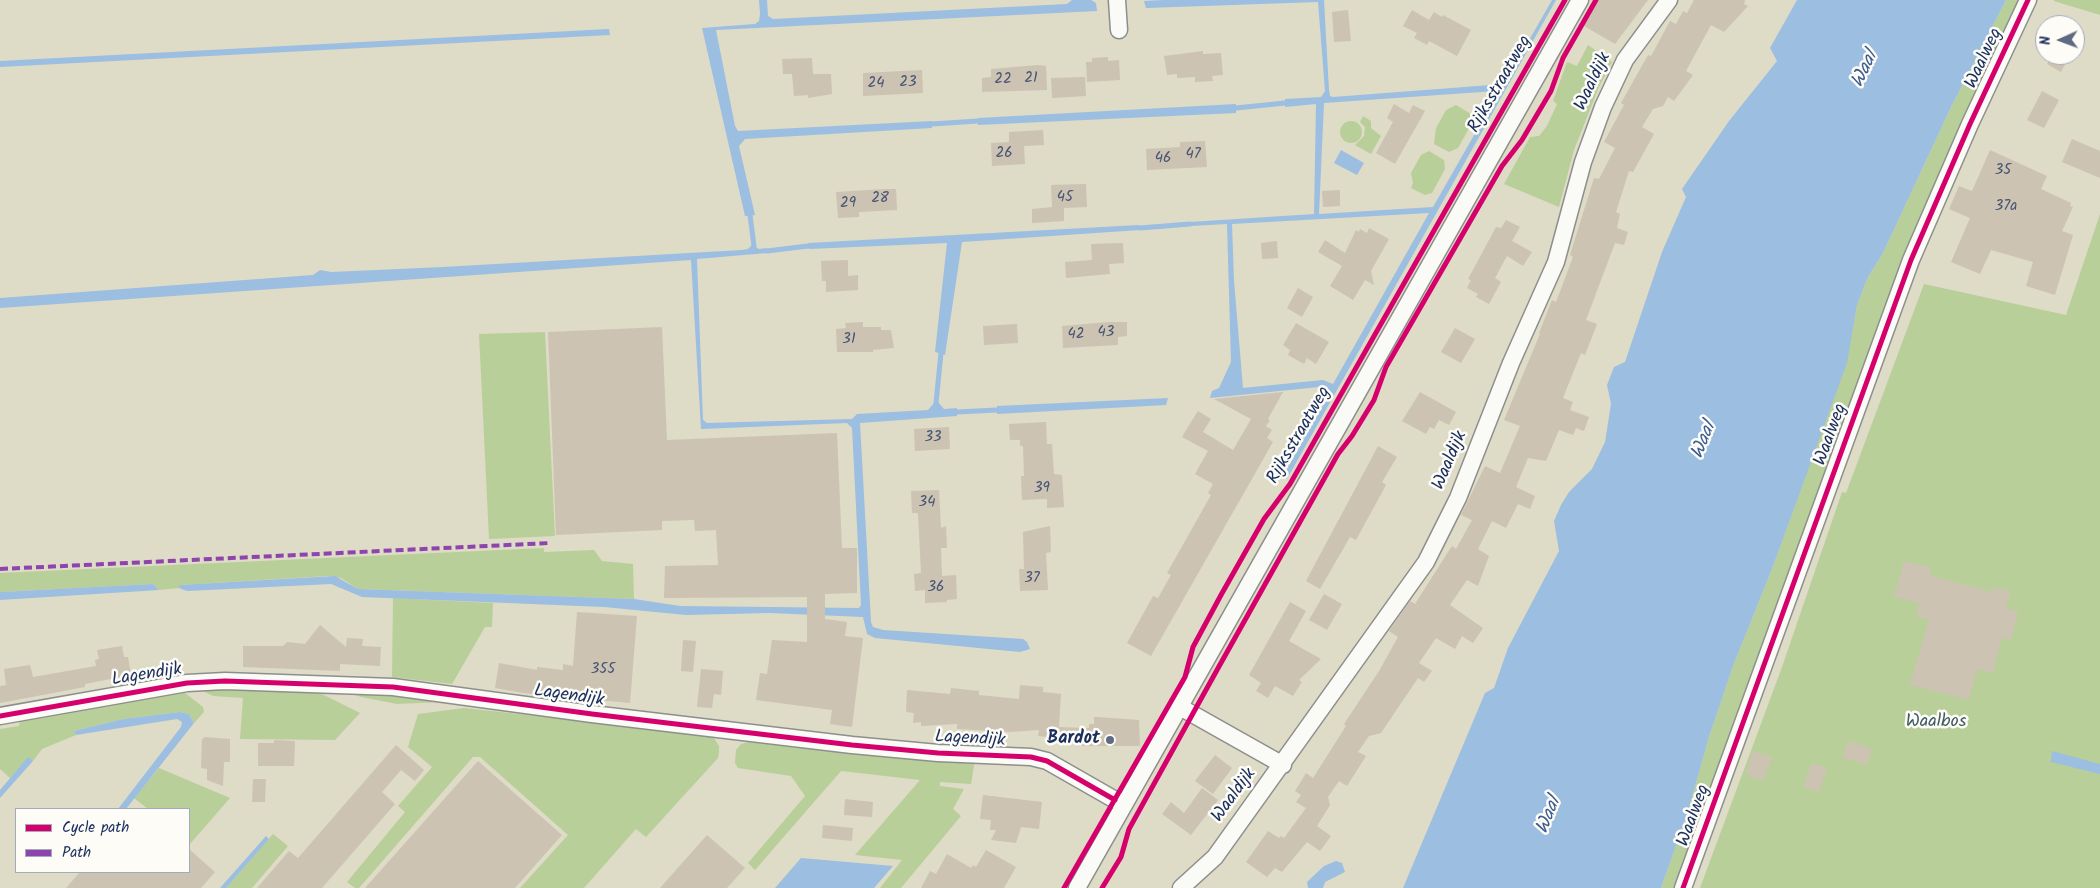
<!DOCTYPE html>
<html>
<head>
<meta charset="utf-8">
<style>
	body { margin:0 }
	#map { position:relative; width:2100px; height:888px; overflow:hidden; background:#dedbc7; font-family:Kalam,sans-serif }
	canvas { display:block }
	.legend { position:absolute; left:15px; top:808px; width:175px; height:65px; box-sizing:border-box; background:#fdfcf7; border:1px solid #a3aaba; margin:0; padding:6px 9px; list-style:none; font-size:15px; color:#1b2f5e }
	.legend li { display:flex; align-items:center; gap:10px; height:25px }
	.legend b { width:25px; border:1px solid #a3aaba }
	.north { position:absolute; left:2035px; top:15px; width:50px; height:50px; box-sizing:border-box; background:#fdfcf7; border:1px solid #a3aaba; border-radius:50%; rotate:268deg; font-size:14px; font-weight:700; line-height:20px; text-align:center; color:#1b2f5e }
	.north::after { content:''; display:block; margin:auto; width:18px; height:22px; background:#5f6b83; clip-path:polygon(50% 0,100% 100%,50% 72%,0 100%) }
</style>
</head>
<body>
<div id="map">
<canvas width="2100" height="888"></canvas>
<ul class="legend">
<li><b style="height:6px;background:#d6006c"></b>Cycle path</li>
<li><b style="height:6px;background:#8e44ad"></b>Path</li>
</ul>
<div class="north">N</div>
</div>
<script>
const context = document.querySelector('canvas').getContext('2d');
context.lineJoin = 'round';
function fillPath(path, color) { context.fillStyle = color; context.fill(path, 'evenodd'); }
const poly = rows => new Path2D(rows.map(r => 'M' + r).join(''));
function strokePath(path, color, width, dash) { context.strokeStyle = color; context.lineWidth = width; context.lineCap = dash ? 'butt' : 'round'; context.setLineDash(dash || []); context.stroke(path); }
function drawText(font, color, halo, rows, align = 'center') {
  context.font = font + ' Kalam,sans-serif'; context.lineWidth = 5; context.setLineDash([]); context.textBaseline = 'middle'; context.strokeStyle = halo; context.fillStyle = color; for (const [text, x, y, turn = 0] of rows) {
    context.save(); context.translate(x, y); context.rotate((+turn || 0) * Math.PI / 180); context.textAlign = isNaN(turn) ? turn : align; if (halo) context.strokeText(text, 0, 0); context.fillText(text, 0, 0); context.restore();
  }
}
fillPath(poly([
	[2006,0,2022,0,1991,66,1680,888,1661,888,1687,815,1709,737,1733,666,1772,569,1804,479,1852,332,1857,305,1868,277,1883,253,1952,105],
	[2100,0,2100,15,2054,1,2054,0],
	[1588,45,1612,62,1599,87,1574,150,1559,207,1504,184,1530,137,1539,136,1547,126,1557,104,1553,101,1567,62,1577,66],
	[1456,105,1471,114,1472,123,1458,148,1449,152,1434,144,1436,128,1446,110],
	[1363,116,1371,121,1371,128,1381,136,1371,154,1355,145,1364,136,1365,127,1360,122],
	'1340 132a11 11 0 1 1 22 0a11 11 0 1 1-22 0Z',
	[1429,151,1444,160,1445,169,1432,193,1425,195,1411,188,1413,183,1411,173,1421,155],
	[2100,214,2100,888,1700,888,1782,667,1842,492,1846,493,1924,284,2066,315],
	[545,332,555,536,489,539,479,334],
	[544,548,544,552,594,550,602,561,633,564,634,599,358,589,341,578,328,576,179,585,179,588,159,590,153,584,0,592,0,573],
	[393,598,493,603,492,627,485,627,452,684,392,677],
	[203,688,318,692,360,713,335,740,240,739,243,698,213,696,205,692],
	[180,689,203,707,204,712,194,723,189,714,180,712,123,719,74,731,76,735,42,749,33,761,28,758,10,778,0,769,0,729,19,726,20,720],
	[347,692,436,699,443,702,397,704,361,697],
	[464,708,712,735,719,746,719,752,718,758,646,837,636,829,584,888,520,888,568,835,480,757,473,757,359,888,355,888,347,882,405,812,398,806,432,767,408,747,418,714],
	[749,742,824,751,975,760,971,784,940,782,940,786,964,789,953,809,961,816,901,888,880,888,902,860,855,855,920,780,841,771,755,870,748,863,805,796,791,776,738,768,735,763,736,750,741,744],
	[159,768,230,798,190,844,189,809,148,809,134,798],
	[273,834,288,846,252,888,226,888]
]), '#b9cf99');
fillPath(poly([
	[759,0,767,0,768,16,773,19,1067,4,1072,0,1091,0,1096,3,1097,11,716,30,735,126,738,131,932,121,932,128,745,139,739,146,755,215,745,216,702,28,755,24,759,21,760,14],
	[1164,0,1324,0,1329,90,1330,96,1333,97,1504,84,1552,0,1556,0,1287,479,1283,476,1325,402,1326,392,1319,387,1210,398,1212,391,1219,388,1231,362,1227,224,1190,226,1190,222,1314,214,1316,104,1285,107,1285,99,1321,97,1325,91,1318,2,1146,8,1144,1],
	[1496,91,1497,95,1433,207,1319,214,1324,103],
	[1429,213,1333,384,1323,380,1243,388,1234,281,1232,224],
	[1797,0,2006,0,1952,105,1883,253,1868,277,1857,305,1847,363,1772,569,1733,666,1709,737,1687,815,1661,888,1403,888,1485,693,1494,688,1508,648,1559,551,1554,521,1561,505,1569,492,1592,469,1605,442,1611,404,1607,385,1614,367,1625,362,1662,252,1686,197,1682,189,1729,121,1777,61,1770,48],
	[609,29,610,35,0,67,0,61],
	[1236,104,1236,113,978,125,978,118],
	[1341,150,1364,163,1357,175,1334,163],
	[1139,225,1140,230,962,242,945,355,935,352,947,243,809,249,808,243],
	[752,245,759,249,767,248,767,253,697,259,703,420,707,423,852,419,857,414,928,410,934,403,938,402,944,409,957,408,957,416,860,423,871,622,873,627,883,630,1023,639,1027,642,1030,649,1020,652,875,638,867,634,863,617,770,613,686,615,604,607,362,597,331,584,187,591,179,588,179,585,335,576,358,589,634,599,680,606,859,608,861,605,852,428,847,423,701,429,691,260,0,308,0,298,313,275,320,270,331,272,443,267,742,250,748,249],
	[1168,398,1166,405,997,414,997,406],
	[153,584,159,590,0,600,0,592],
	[180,712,189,714,194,723,126,809,118,809,181,727,182,722,177,719,76,735,74,731,123,719],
	[2052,751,2100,764,2100,774,2051,762],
	[28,757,33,761,0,798,0,790],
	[266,836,269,839,226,888,220,888],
	[801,858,893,866,874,888,775,888],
	[1336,861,1342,863,1345,872,1325,882,1323,888,1308,888,1307,882,1324,866]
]), '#9cbee0');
strokePath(poly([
	[1236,108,1285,103],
	[932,124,978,121],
	[750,215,754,246],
	[1140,228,1190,224],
	[767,251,808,246],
	[936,403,941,353],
	[957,412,997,410]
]), '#9cbee0', 5);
fillPath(poly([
	[1599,0,1648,0,1615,44,1584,26],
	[1694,0,1745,0,1744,4,1748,6,1724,32,1711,25,1686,71,1693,75,1674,101,1668,97,1663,106,1653,109,1642,127,1654,134,1633,172,1629,171,1616,212,1620,214,1617,228,1628,232,1624,245,1615,243,1586,320,1597,324,1585,355,1581,353,1563,398,1573,402,1570,410,1589,417,1584,431,1576,428,1573,435,1559,430,1546,461,1528,458,1516,487,1535,496,1530,509,1518,504,1506,528,1492,521,1478,549,1489,556,1478,586,1467,580,1450,605,1483,628,1473,643,1462,636,1455,649,1436,638,1419,663,1432,671,1424,682,1418,678,1381,733,1369,736,1358,752,1366,756,1347,786,1339,781,1328,797,1330,805,1317,826,1331,836,1320,851,1307,842,1282,872,1275,868,1267,877,1246,862,1268,831,1279,838,1281,836,1284,838,1306,808,1296,802,1301,795,1295,791,1306,773,1313,778,1346,726,1344,724,1379,671,1398,637,1389,631,1410,601,1415,604,1448,552,1452,546,1456,549,1472,520,1461,515,1485,466,1500,473,1520,426,1504,420,1540,334,1539,333,1552,300,1556,302,1573,257,1570,255,1594,178,1599,179,1615,148,1604,142,1624,105,1621,103,1648,55,1651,56,1670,21,1676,24,1683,11,1687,13],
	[1348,10,1351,41,1334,42,1332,12],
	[1412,10,1429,20,1434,12,1442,17,1443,15,1471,30,1457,56,1429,41,1427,45,1414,38,1417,33,1403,26],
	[1203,51,1203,54,1221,53,1223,75,1212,76,1213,81,1195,82,1195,77,1177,78,1177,74,1167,75,1164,56],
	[2052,55,2070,55,2061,72,2047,64],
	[1108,57,1108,61,1119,60,1120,80,1087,82,1086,62,1092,62,1092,58],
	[812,58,813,74,831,74,832,94,808,98,808,95,794,96,792,74,783,74,782,59],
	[1038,65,1046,66,1047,90,982,92,982,78,991,77,991,69],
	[922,70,923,93,863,96,863,73],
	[1085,77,1086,96,1052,98,1051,78],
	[2042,91,2059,100,2044,128,2027,120],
	[1394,104,1409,113,1413,105,1425,111,1395,164,1376,153,1393,122,1387,118],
	[1043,130,1044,145,1024,146,1025,164,992,166,991,143,1009,142,1009,132],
	[2072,139,2100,151,2100,178,2062,162],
	[1205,141,1207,167,1147,170,1146,149,1180,147,1180,142],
	[1990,150,2047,176,2041,189,2071,203,2070,206,2073,207,2062,231,2073,235,2055,295,2026,286,2033,262,1991,250,1980,274,1951,262,1970,218,1949,209,1959,186,1972,191],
	[1086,184,1087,207,1064,208,1064,221,1032,223,1032,209,1052,207,1051,185],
	[885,189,896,189,897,210,859,212,859,217,838,218,836,192],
	[1340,190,1340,206,1323,207,1322,191],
	[1506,220,1520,227,1512,241,1532,252,1523,266,1507,256,1495,278,1501,282,1489,304,1476,297,1478,294,1467,288,1471,280,1468,279,1496,227,1501,228],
	[1369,228,1389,239,1371,271,1374,285,1365,280,1353,300,1330,286,1342,266,1318,252,1325,240,1345,253,1356,230,1359,232,1360,229,1367,233],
	[1277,241,1278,258,1262,259,1261,243],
	[1123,243,1124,263,1109,264,1110,274,1066,278,1065,262,1092,260,1091,244],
	[848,260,848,276,858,275,858,290,826,292,826,281,822,281,821,261],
	[1298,288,1313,297,1302,317,1287,308],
	[863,322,863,327,881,327,881,330,891,330,894,348,873,350,873,352,837,352,836,329,846,328,845,323],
	[1109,322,1127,322,1127,336,1118,337,1118,345,1063,348,1062,326],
	[1296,323,1329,342,1316,364,1307,358,1304,364,1288,355,1290,350,1283,345],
	[1017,324,1018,343,984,345,983,326],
	[662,327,667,440,837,433,842,548,857,548,857,593,825,594,825,619,847,622,845,636,863,638,852,727,830,724,832,710,756,700,760,673,767,674,772,640,807,642,807,597,664,598,665,566,718,565,716,530,695,531,694,520,662,521,662,530,556,535,548,332],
	[1455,328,1475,339,1461,363,1441,352],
	[1283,392,1268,419,1270,420,1266,426,1272,430,1267,438,1273,442,1151,656,1127,643,1153,596,1158,598,1171,575,1167,573,1211,495,1208,493,1213,484,1195,474,1208,451,1182,437,1191,422,1198,411,1211,419,1203,432,1233,450,1251,419,1214,399],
	[1420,392,1456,412,1449,425,1439,420,1434,429,1430,427,1426,434,1402,421],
	[1046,422,1047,444,1052,444,1054,474,1062,475,1064,507,1047,508,1047,499,1022,500,1021,476,1024,476,1023,446,1020,446,1020,440,1010,440,1009,424],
	[949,427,950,449,915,451,914,429],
	[1378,446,1397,457,1382,482,1386,485,1356,540,1350,537,1320,589,1306,581],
	[939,490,941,528,946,526,947,548,941,548,942,576,956,575,957,599,947,600,947,602,925,603,925,590,915,591,914,574,921,573,918,513,912,513,911,491],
	[1050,526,1051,552,1046,553,1048,590,1020,591,1019,569,1024,569,1023,532],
	[1904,561,1932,568,1930,576,1992,592,1994,587,2011,591,2006,608,2018,611,2011,640,2002,638,1993,673,1977,669,1969,700,1910,685,1929,619,1916,616,1919,603,1894,597],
	[1324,594,1342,604,1327,630,1309,620],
	[1290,602,1306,611,1289,641,1321,659,1299,680,1302,682,1293,696,1275,686,1268,698,1256,691,1261,683,1249,675],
	[577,612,637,616,630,703,523,693,495,688,499,663,537,670,537,667,563,670,563,664,573,666],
	[320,625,346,647,347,638,363,639,362,646,381,647,380,666,340,664,340,671,243,667,243,646,283,646,287,642,305,644],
	[683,640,696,641,693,672,681,671],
	[122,646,124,657,128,657,131,675,85,684,85,687,0,703,0,686,6,685,4,669,30,665,33,677,96,666,95,660,99,659,97,650],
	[701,669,723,671,721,695,714,694,712,708,697,707],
	[1020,685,1043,687,1043,692,1061,694,1059,727,1089,728,1089,724,1094,724,1094,717,1097,717,1139,720,1140,746,1082,746,1082,740,1038,736,1039,730,1010,732,957,729,957,724,921,726,921,722,913,723,914,713,906,712,907,690,950,694,951,688,979,691,979,695,1019,699],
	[205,737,230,739,230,762,224,762,223,786,207,780,207,769,201,768,202,739],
	[274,740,295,741,294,766,258,766,258,743,274,743],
	[1848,741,1872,749,1867,765,1842,757],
	[396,745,424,770,415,781,401,770,382,792,395,804,322,888,257,888,289,851,298,858],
	[1753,751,1772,757,1763,781,1745,774],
	[1215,755,1232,768,1213,794,1195,781],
	[478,761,562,835,515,888,365,888],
	[1811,763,1827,768,1819,792,1803,787],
	[253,779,266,779,265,802,252,802],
	[1202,788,1218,800,1191,835,1162,814,1171,802,1184,813],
	[983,795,1042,802,1039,829,1021,827,1016,843,991,840,996,830,990,830,991,820,980,819],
	[845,799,873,802,872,817,844,815],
	[823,825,853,828,852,841,822,838],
	[707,835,745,868,727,888,660,888],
	[189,849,215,872,201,888,66,888,80,872,189,872],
	[986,850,1016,867,1004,888,921,888,930,871,936,874,947,854,971,868,973,865,976,867]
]), '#ccc3b2');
const minor = poly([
	[1117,0,1119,30],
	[1180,707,1283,765],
	[0,716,187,683,225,681,393,687,592,714,852,745,938,753,1031,757,1047,761,1124,805],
	[1077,888,1580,0],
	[1181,888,1215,857,1426,562,1458,498,1511,363,1556,262,1583,162,1603,107,1625,60,1669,0],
	[1683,888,1911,260,1970,124,2028,0]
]);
strokePath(minor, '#8d8f8c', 19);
strokePath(minor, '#fafaf7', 16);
strokePath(poly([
	[0,569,550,543]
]), '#8e44ad', 4, [8, 4]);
strokePath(poly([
	[0,716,187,683,225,681,393,687,592,714,852,745,938,753,1031,757,1047,761,1115,800],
	[1064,888,1185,677,1193,647,1221,595,1264,519,1290,484,1565,0],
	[1102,888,1121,857,1129,829,1217,670,1338,454,1352,436,1374,400,1386,367,1502,166,1522,140,1551,91,1563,58,1596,0],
	[1683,888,1911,260,1970,124,2028,0]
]), '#d6006c', 5);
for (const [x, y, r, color] of [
	[1110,740,5,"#5f6b83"]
]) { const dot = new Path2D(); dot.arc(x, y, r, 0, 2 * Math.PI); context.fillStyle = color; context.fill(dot); strokePath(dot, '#fdfcf7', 2); }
drawText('15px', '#475473', null, [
	["21",1031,79],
	["22",1003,80],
	["23",908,83],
	["24",876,84],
	["26",1004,154],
	["47",1193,155],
	["46",1163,159],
	["35",2003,171],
	["45",1065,198],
	["28",880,199],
	["29",848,204],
	["37a",2006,207],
	["43",1106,333],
	["42",1076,335],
	["31",849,340],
	["33",933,438],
	["39",1042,489],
	["34",927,503],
	["37",1032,579],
	["36",936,588],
	["355",603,670]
]);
drawText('18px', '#1b2f5e', '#fdfcf7', [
	["Waalweg",1985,59,-65],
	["Waaldijk",1594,82,-65],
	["Rijksstraatweg",1501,85,-60],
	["Waalweg",1832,435,-70],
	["Rijksstraatweg",1300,436,-60],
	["Waaldijk",1451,461,-67],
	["Lagendijk",147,676,-9],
	["Lagendijk",569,697,8],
	["Lagendijk",970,740,3],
	["Waaldijk",1235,796,-54],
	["Waalweg",1695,816,-70]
]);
drawText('18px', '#415c64', '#fdfcf7', [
	["Waalbos",1936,723]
]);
drawText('bold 18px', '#1b2f5e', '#fdfcf7', [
	["Bardot",1100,740]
], 'right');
drawText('italic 19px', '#3e5c8f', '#fdfcf7', [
	["Waal",1866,70,-64],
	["Waal",1705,441,-68],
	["Waal",1550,816,-68]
]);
</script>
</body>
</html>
